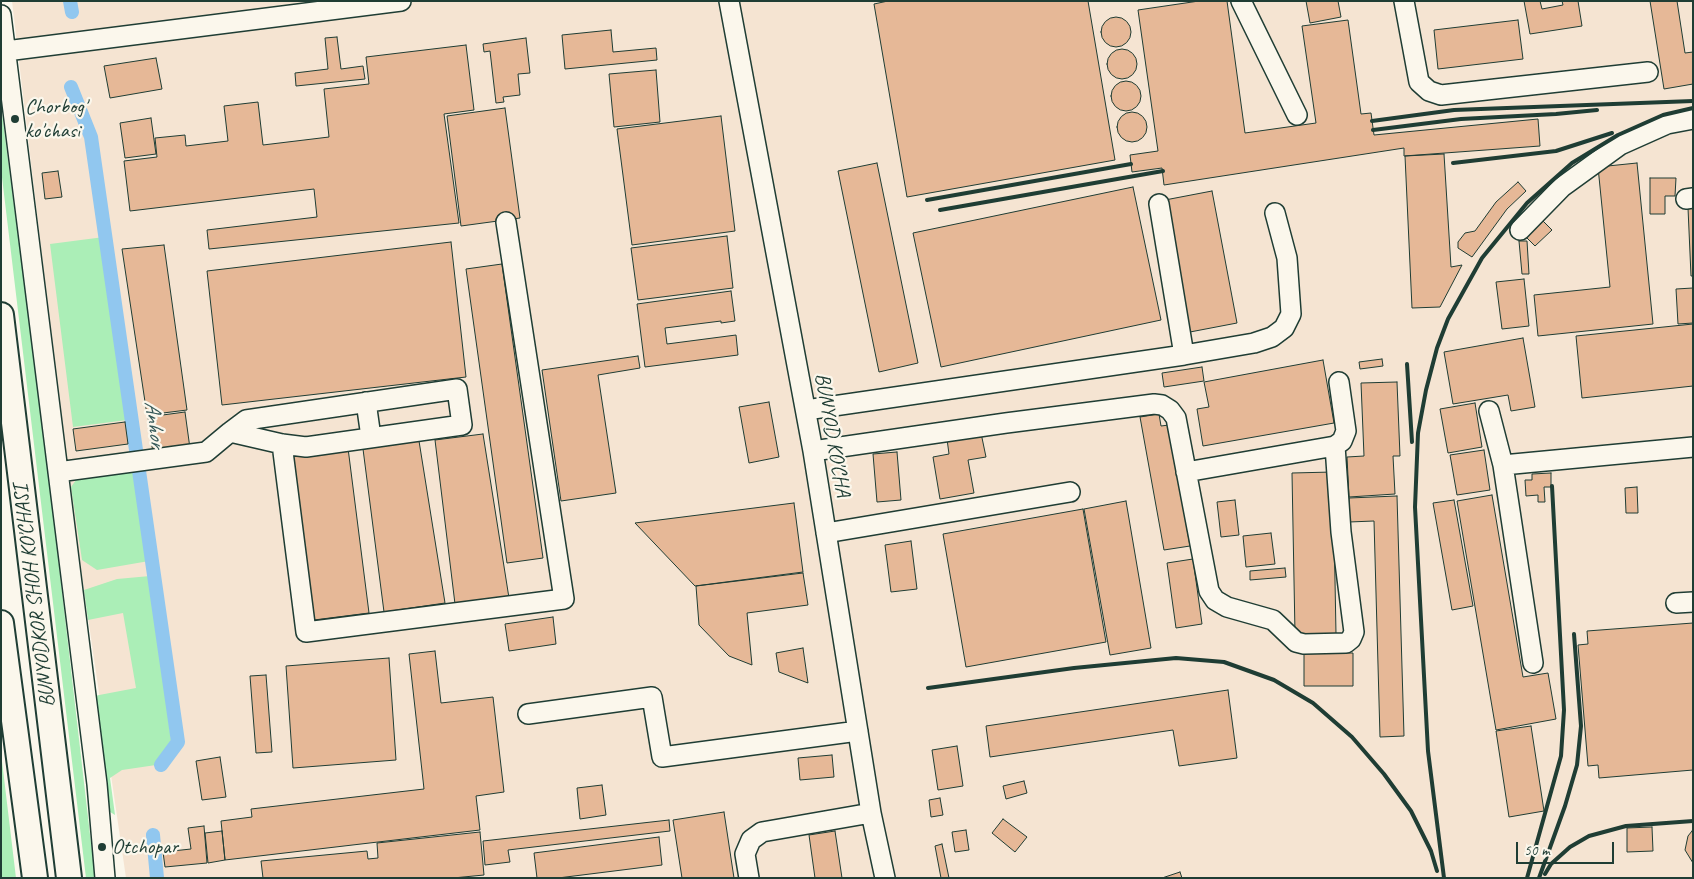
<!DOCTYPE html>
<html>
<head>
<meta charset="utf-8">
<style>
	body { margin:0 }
	#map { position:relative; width:1694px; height:879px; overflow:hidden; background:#fbf7ec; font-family:Caveat,sans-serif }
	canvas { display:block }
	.frame { position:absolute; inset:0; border:2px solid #1f3d34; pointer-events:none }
	.scale { position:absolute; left:1516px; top:842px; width:98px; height:22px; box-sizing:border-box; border:2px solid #1f3d34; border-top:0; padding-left:6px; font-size:15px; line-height:18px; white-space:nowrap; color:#1f3d34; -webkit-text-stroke:4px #fbf7ec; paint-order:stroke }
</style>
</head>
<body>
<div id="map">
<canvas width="1694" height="879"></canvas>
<div class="frame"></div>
<div class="scale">50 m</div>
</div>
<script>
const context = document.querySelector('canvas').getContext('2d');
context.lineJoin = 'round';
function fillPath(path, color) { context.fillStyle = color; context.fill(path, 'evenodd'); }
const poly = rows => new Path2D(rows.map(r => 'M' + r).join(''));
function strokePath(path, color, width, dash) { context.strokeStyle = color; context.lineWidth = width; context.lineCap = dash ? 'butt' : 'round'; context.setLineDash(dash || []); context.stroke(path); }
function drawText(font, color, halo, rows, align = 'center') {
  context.font = font + ' Caveat,sans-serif'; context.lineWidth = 4.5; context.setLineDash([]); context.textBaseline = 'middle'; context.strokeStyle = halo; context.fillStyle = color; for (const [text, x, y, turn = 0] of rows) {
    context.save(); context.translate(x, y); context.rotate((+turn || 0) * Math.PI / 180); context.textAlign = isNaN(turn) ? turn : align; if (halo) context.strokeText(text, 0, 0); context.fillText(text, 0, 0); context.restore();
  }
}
fillPath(poly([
	[12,1,1693,1,1693,878,126,878,69,487]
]), '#f5e4d2');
fillPath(poly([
	[1,106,45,444,95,878,86,878,1,169],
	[104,237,127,420,73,427,50,244],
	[136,470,149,561,97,570,82,560,71,487,76,480],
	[150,576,171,740,156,765,122,770,110,778,115,815,107,810,94,696,136,688,123,613,88,620,84,590,117,579],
	[1,753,16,878,1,878]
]), '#abeeb7');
strokePath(poly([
	[70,1,72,12],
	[71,87,91,137,178,742,161,765],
	[153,835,157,878]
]), '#91c7ef', 14);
const building = poly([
	[888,1,1088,1,1115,160,907,197,874,4,888,1],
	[1199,1,1227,1,1245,133,1316,123,1302,26,1348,20,1361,114,1371,113,1374,135,1538,119,1540,146,1404,156,1404,148,1164,185,1162,168,1132,172,1130,155,1158,151,1138,10,1199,1],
	[1306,1,1338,1,1341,17,1310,23,1306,1],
	[1524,1,1540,1,1542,9,1563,5,1562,1,1578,1,1582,26,1530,34,1524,1],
	[1650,1,1677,1,1685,53,1693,52,1693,84,1664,89,1650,1],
	'1101 32a15 15 0 1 1 30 0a15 15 0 1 1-30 0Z',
	[1518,20,1523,59,1438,69,1434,30,1518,20],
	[611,30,613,52,656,48,657,60,565,69,562,35,611,30],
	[337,37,341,69,363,66,365,79,296,86,295,73,328,69,325,38,337,37],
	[526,38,530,73,518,74,520,95,503,97,504,102,496,103,490,51,484,52,483,44,526,38],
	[466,45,474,110,444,114,459,223,209,249,207,230,317,217,314,189,130,211,124,161,157,157,155,138,185,135,186,146,228,141,224,106,258,102,263,145,329,137,324,89,369,84,366,57,466,45],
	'1107 64a15 15 0 1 1 30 0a15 15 0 1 1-30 0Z',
	[156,58,162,89,110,98,104,66,156,58],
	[656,70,660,122,614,127,609,74,656,70],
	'1111 96a15 15 0 1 1 30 0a15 15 0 1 1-30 0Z',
	[505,108,520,218,461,226,447,116,505,108],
	'1117 127a15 15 0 1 1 30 0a15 15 0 1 1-30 0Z',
	[721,116,735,231,632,245,617,129,721,116],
	[151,118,156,154,125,158,120,123,151,118],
	[1444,154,1451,267,1462,265,1440,307,1412,308,1405,156,1444,154],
	[877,163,918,363,879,372,838,171,877,163],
	[1637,163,1653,324,1538,336,1534,295,1610,287,1598,167,1637,163],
	[58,171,62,197,45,199,42,173,58,171],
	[1650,178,1676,178,1675,196,1665,196,1665,214,1650,214,1650,178],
	[1518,182,1526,191,1507,209,1472,257,1458,248,1458,242,1465,233,1475,231,1496,202,1518,182],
	[1133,187,1161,320,941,367,913,233,1133,187],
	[1212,191,1237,323,1190,332,1165,200,1212,191],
	[1693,207,1693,276,1691,276,1688,208,1693,207],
	[1543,221,1552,230,1535,246,1526,237,1543,221],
	[727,236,733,288,638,300,631,248,727,236],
	[1519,241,1527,241,1529,274,1522,274,1519,241],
	[451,242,466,377,222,405,207,271,451,242],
	[164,245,187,410,147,415,122,249,164,245],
	[502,264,543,558,507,563,466,269,502,264],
	[1524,279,1529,326,1502,329,1496,282,1524,279],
	[1693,288,1693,323,1678,324,1676,289,1693,288],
	[731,291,735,321,721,323,721,321,665,328,667,344,736,335,738,355,645,367,637,304,731,291],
	[1693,324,1693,386,1582,398,1576,336,1693,324],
	[1523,338,1535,407,1511,411,1508,395,1453,404,1444,352,1523,338],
	[638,356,640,368,598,375,616,493,561,501,542,370,638,356],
	[1382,359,1383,366,1360,369,1359,362,1382,359],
	[1323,360,1334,423,1203,446,1197,409,1209,407,1204,382,1323,360],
	[1202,367,1204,381,1164,387,1162,373,1202,367],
	[1397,382,1400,456,1393,456,1395,494,1349,497,1347,457,1364,456,1361,383,1397,382],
	[769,402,779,457,749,463,739,407,769,402],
	[1475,403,1482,447,1448,453,1440,409,1475,403],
	[185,412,192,463,155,468,148,417,185,412],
	[1159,414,1161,426,1169,425,1190,546,1164,550,1140,417,1159,414],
	[125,422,128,444,76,451,73,429,125,422],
	[981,433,986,457,968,460,974,493,940,499,933,457,949,454,947,439,981,433],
	[483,434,509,598,455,604,435,440,483,434],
	[419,441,445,603,384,612,363,449,419,441],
	[348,448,369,613,314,620,293,456,348,448],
	[1484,450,1490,490,1457,495,1450,455,1484,450],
	[897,452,901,500,877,502,873,454,897,452],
	[1333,472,1336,634,1295,634,1292,473,1333,472],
	[1551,473,1551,487,1544,487,1545,502,1538,502,1538,495,1526,496,1525,480,1532,480,1532,474,1551,473],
	[1637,487,1638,513,1626,513,1625,488,1637,487],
	[1492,495,1523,677,1548,673,1556,719,1496,730,1457,501,1492,495],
	[1397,496,1404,736,1380,737,1374,521,1349,522,1349,498,1397,496],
	[1235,500,1239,535,1221,537,1217,502,1235,500],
	[1454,500,1473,606,1452,610,1433,503,1454,500],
	[1126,501,1151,648,1110,655,1084,509,1126,501],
	[794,503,803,572,695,586,635,523,794,503],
	[1083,509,1106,642,966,667,943,534,1083,509],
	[1271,533,1275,564,1246,567,1243,536,1271,533],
	[911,541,917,589,891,592,885,545,911,541],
	[1193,559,1202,624,1176,628,1167,563,1193,559],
	[1285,568,1286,577,1250,580,1250,571,1285,568],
	[803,573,808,605,747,613,752,665,729,656,699,625,696,586,803,573],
	[553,617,556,644,509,651,505,624,553,617],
	[1693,623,1693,770,1599,778,1598,765,1588,766,1578,645,1588,644,1587,631,1693,623],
	[803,648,808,683,779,672,776,653,803,648],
	[435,651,441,703,493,697,504,792,476,796,480,830,225,860,221,821,252,817,251,809,424,789,409,654,435,651],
	[1304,653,1353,653,1353,686,1304,686,1304,653],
	[389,658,396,760,293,768,286,666,389,658],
	[266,675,272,752,256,753,250,676,266,675],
	[1228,690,1237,758,1179,766,1173,730,990,757,986,726,1228,690],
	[1531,726,1544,811,1509,817,1496,731,1531,726],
	[957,746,963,786,938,790,932,750,957,746],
	[832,755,834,777,800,780,798,758,832,755],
	[220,757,226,797,202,800,196,761,220,757],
	[1024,781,1027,793,1006,799,1003,786,1024,781],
	[602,785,606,815,580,819,577,788,602,785],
	[940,798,943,815,931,817,929,800,940,798],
	[724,812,734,878,682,878,673,820,724,812],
	[1003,819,1027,837,1015,852,992,833,1003,819],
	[669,820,670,831,508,850,510,862,485,865,483,841,669,820],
	[204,826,207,863,165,867,163,852,191,849,188,828,204,826],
	[1652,827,1653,851,1627,852,1627,828,1652,827],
	[966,830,969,850,955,852,952,832,966,830],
	[222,831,225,860,208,863,205,833,222,831],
	[835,831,842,878,815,878,809,835,835,831],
	[1692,831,1693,831,1693,863,1685,850,1688,836,1692,831],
	[480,832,484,875,453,878,263,878,261,861,367,851,368,859,378,858,377,843,480,832],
	[659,837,662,865,558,878,537,878,534,853,659,837],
	[942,844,949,878,941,878,935,846,942,844],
	[1180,872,1182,878,1162,878,1180,872]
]);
fillPath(building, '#e6b897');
strokePath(building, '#1f3d34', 1);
const minor = poly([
	[729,1,813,451,871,813,885,878],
	[1241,1,1297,115],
	[1404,1,1419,82,1429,91,1441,95,1648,72],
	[1,15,97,784,105,878],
	[6,51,401,1],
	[1686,199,1693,198],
	[1159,204,1184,355],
	[1520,230,1562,187,1620,145,1667,124,1693,119],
	[366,402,371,437],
	[806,410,1184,355,1254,343,1272,337,1284,328,1291,314,1287,258,1275,213],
	[1489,411,1503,465],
	[282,444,306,632,564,599,506,222],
	[813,451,1006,423,1154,404,1162,405,1170,410,1176,418,1209,591,1215,600,1227,607,1273,620,1296,642,1304,644,1346,643,1351,639,1354,632,1341,532,1335,446],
	[58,472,206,452,230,432,246,420,457,389,462,425,306,447,282,444,230,432],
	[1186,472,1335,446,1342,441,1346,431,1339,382],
	[826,533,1070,492],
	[1676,603,1693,602],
	[1533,663,1503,465,1693,447],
	[528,714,652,697,662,757,858,731],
	[749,878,745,854,751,840,762,832,871,813]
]);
const major = poly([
	[1,315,69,878],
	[1,623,35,878]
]);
strokePath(minor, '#1f3d34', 22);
strokePath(major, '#1f3d34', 28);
strokePath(minor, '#fbf7ec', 19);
strokePath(major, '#fbf7ec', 24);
strokePath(poly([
	[1372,121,1454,110,1693,101],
	[1373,130,1461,119,1556,114,1597,110],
	[1453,163,1556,151,1612,133],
	[927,200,1131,164],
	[940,210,1163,171],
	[1407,364,1412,442],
	[928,688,1074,668,1176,658,1224,662,1274,680,1313,703,1352,737,1384,774,1411,811,1431,851,1437,871],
	[1545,874,1551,864,1570,847,1589,836,1626,826,1693,821],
	[1444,878,1428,751,1415,507,1418,433,1426,390,1437,348,1448,319,1482,258,1527,203,1572,163,1618,135,1663,115,1693,108],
	[1527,878,1561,756,1564,710,1552,486],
	[1539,878,1565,806,1577,765,1581,726,1574,634]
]), '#1f3d34', 4);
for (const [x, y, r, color] of [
	[15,119,5,"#1f3d34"],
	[102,847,5,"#1f3d34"]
]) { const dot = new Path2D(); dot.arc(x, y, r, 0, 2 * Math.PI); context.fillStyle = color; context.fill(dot); strokePath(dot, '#fbf7ec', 2); }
drawText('21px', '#1f3d34', '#fbf7ec', [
	["Chorbog'",25,107],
	["ko'chasi",25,131],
	["Otchopar",112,847]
], 'left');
drawText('21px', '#1f3d34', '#fbf7ec', [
	["BUNYOD KO'CHA",832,435,80],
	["BUNYODKOR SHOH KO'CHASI",35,596,-97]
]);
drawText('italic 22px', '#365959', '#fbf7ec', [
	["Anhor",154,424,82]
]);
</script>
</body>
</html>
